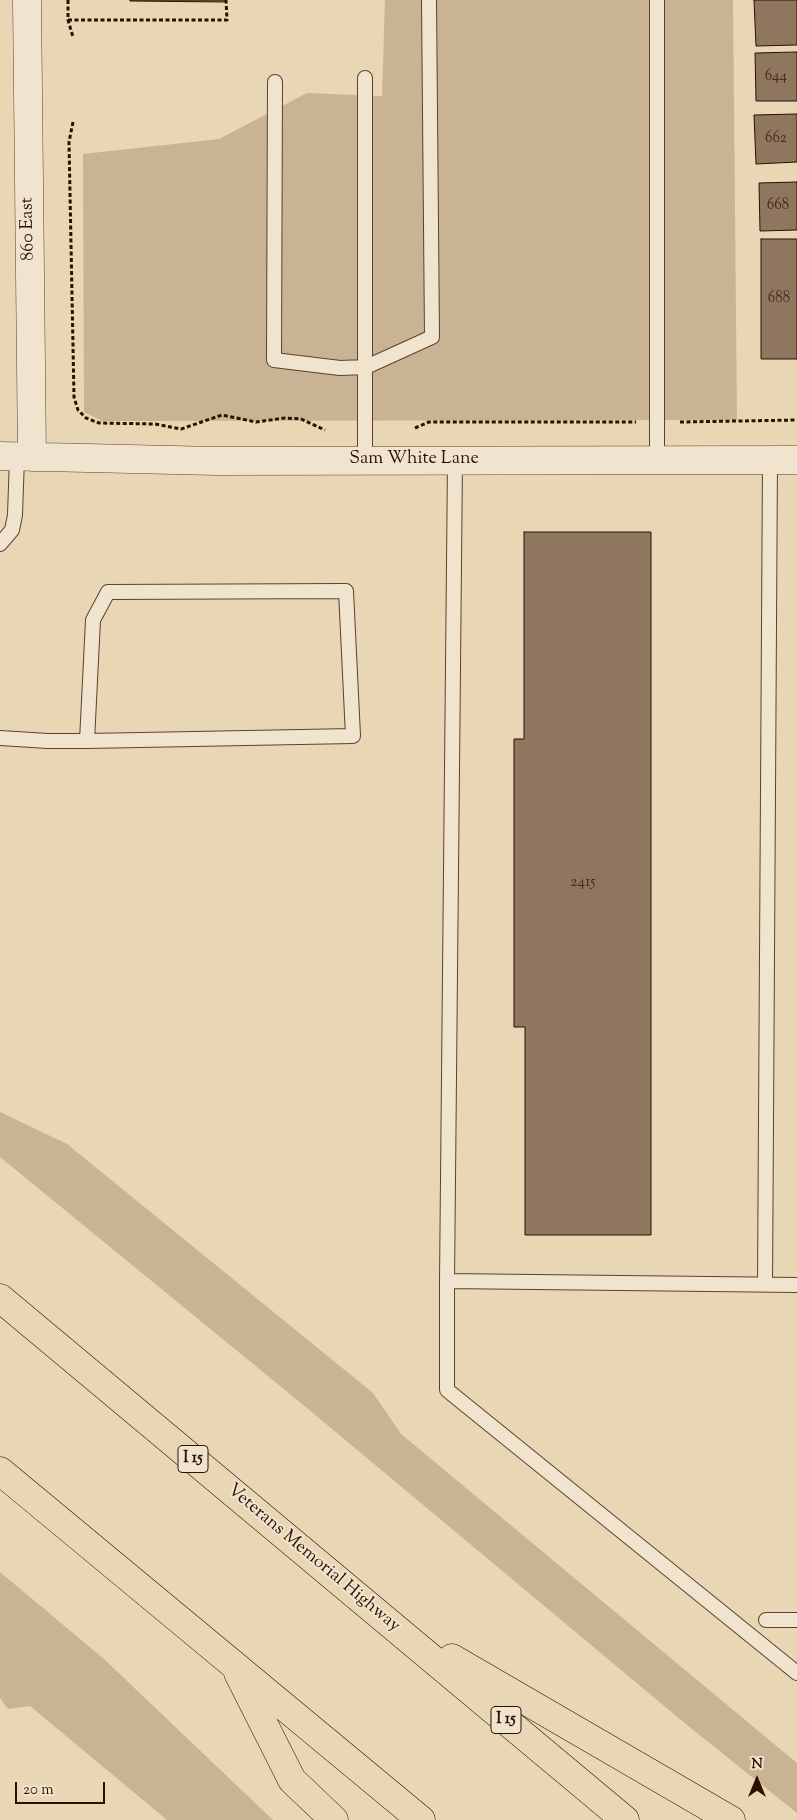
<!DOCTYPE html>
<html>
<head>
<meta charset="utf-8">
<style>
	body { margin:0 }
	#map { position:relative; width:797px; height:1820px; overflow:hidden; background:#e8d6b4; font-family:"Sorts Mill Goudy",serif }
	canvas { display:block }
	.north { position:absolute; left:732px; top:1755px; width:50px; height:50px; -webkit-text-stroke:4px #f0e4ce; paint-order:stroke; rotate:0deg; font-size:14px; font-weight:700; line-height:20px; text-align:center; color:#2d1000 }
	.north::after { content:''; display:block; margin:auto; width:18px; height:22px; background:#2d1000; clip-path:polygon(50% 0,100% 100%,50% 72%,0 100%) }
	.scale { position:absolute; left:15px; top:1782px; width:90px; height:22px; box-sizing:border-box; border:2px solid #2d1000; border-top:0; padding-left:6px; font-size:15px; line-height:18px; white-space:nowrap; color:#2d1000; -webkit-text-stroke:4px #f0e4ce; paint-order:stroke }
</style>
</head>
<body>
<div id="map">
<canvas width="797" height="1820"></canvas>
<div class="north">N</div>
<div class="scale">20 m</div>
</div>
<script>
const context = document.querySelector('canvas').getContext('2d');
context.lineJoin = 'round';
function fillPath(path, color) { context.fillStyle = color; context.fill(path, 'evenodd'); }
const poly = rows => new Path2D(rows.map(r => 'M' + r).join(''));
function strokePath(path, color, width, dash) { context.strokeStyle = color; context.lineWidth = width; context.lineCap = dash ? 'butt' : 'round'; context.setLineDash(dash || []); context.stroke(path); }
function drawText(font, color, halo, rows, align = 'center') {
  context.font = font + ' "Sorts Mill Goudy",serif'; context.lineWidth = 4; context.setLineDash([]); context.textBaseline = 'middle'; context.strokeStyle = halo; context.fillStyle = color; for (const [text, x, y, turn = 0] of rows) {
    context.save(); context.translate(x, y); context.rotate((+turn || 0) * Math.PI / 180); context.textAlign = isNaN(turn) ? turn : align; if (halo) context.strokeText(text, 0, 0); context.fillText(text, 0, 0); context.restore();
  }
}
fillPath(poly([
	[385,0,733,0,737,420,102,421,84,412,83,154,219,139,307,93,382,96],
	[0,1112,67,1144,373,1393,401,1434,797,1763,797,1813,687,1725,307,1408,0,1157],
	[0,1572,104,1659,273,1820,167,1820,30,1706,8,1709,0,1698]
]), '#c8b495');
const building = poly([
	[130,0,226,0,226,2,130,1,130,0],
	[754,0,797,0,797,45,756,46,754,0],
	[797,52,797,101,756,101,755,53,797,52],
	[797,114,797,162,756,164,754,115,797,114],
	[797,182,797,230,760,231,759,183,797,182],
	[761,239,797,239,797,359,761,359,761,239],
	[524,532,651,532,651,1235,525,1235,525,1027,514,1027,514,739,524,739,524,532]
]);
fillPath(building, '#8e775e');
strokePath(building, '#2d1000', 1);
const service = poly([
	[275,82,274,360,340,368,366,367,432,337,429,0],
	[657,459,657,0],
	[365,461,365,78],
	[455,461,447,1281,447,1390,797,1673],
	[0,544,12,530,15,515,17,457],
	[0,738,48,741,87,741,353,736,346,591,108,592,93,620,87,741],
	[447,1281,797,1285],
	[765,1284,770,460],
	[766,1620,797,1620]
]);
const tertiary = poly([
	[27,0,32,457],
	[0,456,216,461,797,460]
]);
const motorway = poly([
	[0,1298,625,1820],
	[0,1471,421,1820],
	[452,1658,731,1820],
	[238,1673,292,1780,334,1820]
]);
strokePath(service, '#5c422d', 16);
strokePath(tertiary, '#5c422d', 29);
strokePath(motorway, '#2d1000', 29);
strokePath(poly([
	[68,0,68,20,73,37],
	[68,20,227,20,226,0],
	[73,122,69,142,74,397,78,410,86,418,99,423,155,424,181,429,222,415,256,422,285,418,301,419,325,430],
	[680,422,797,420],
	[415,428,429,422,636,422]
]), '#2d1000', 3, [4, 2.5]);
strokePath(service, '#f0e4ce', 14);
strokePath(tertiary, '#f0e4ce', 28);
strokePath(motorway, '#e8d6b4', 28);
drawText('15px', '#452a18', null, [
	["644",776,77],
	["662",776,139],
	["668",778,206],
	["688",779,299],
	["2415",583,883]
]);
for (const [x, y, w] of [
	[193,1459,30],
	[506,1720,30]
]) { const box = new Path2D(); box.roundRect(x - w / 2, y - 13.5, w, 27, 4); context.fillStyle = '#f0e4ce'; context.fill(box); strokePath(box, '#2d1000', 1); }
drawText('bold 16px', '#2d1000', null, [
	["I 15",193,1459],
	["I 15",506,1720]
]);
drawText('18px', '#2d1000', '#f0e4ce', [
	["860 East",29,229,-91],
	["Sam White Lane",414,460],
	["Veterans Memorial Highway",313,1559,40]
]);
</script>
</body>
</html>
